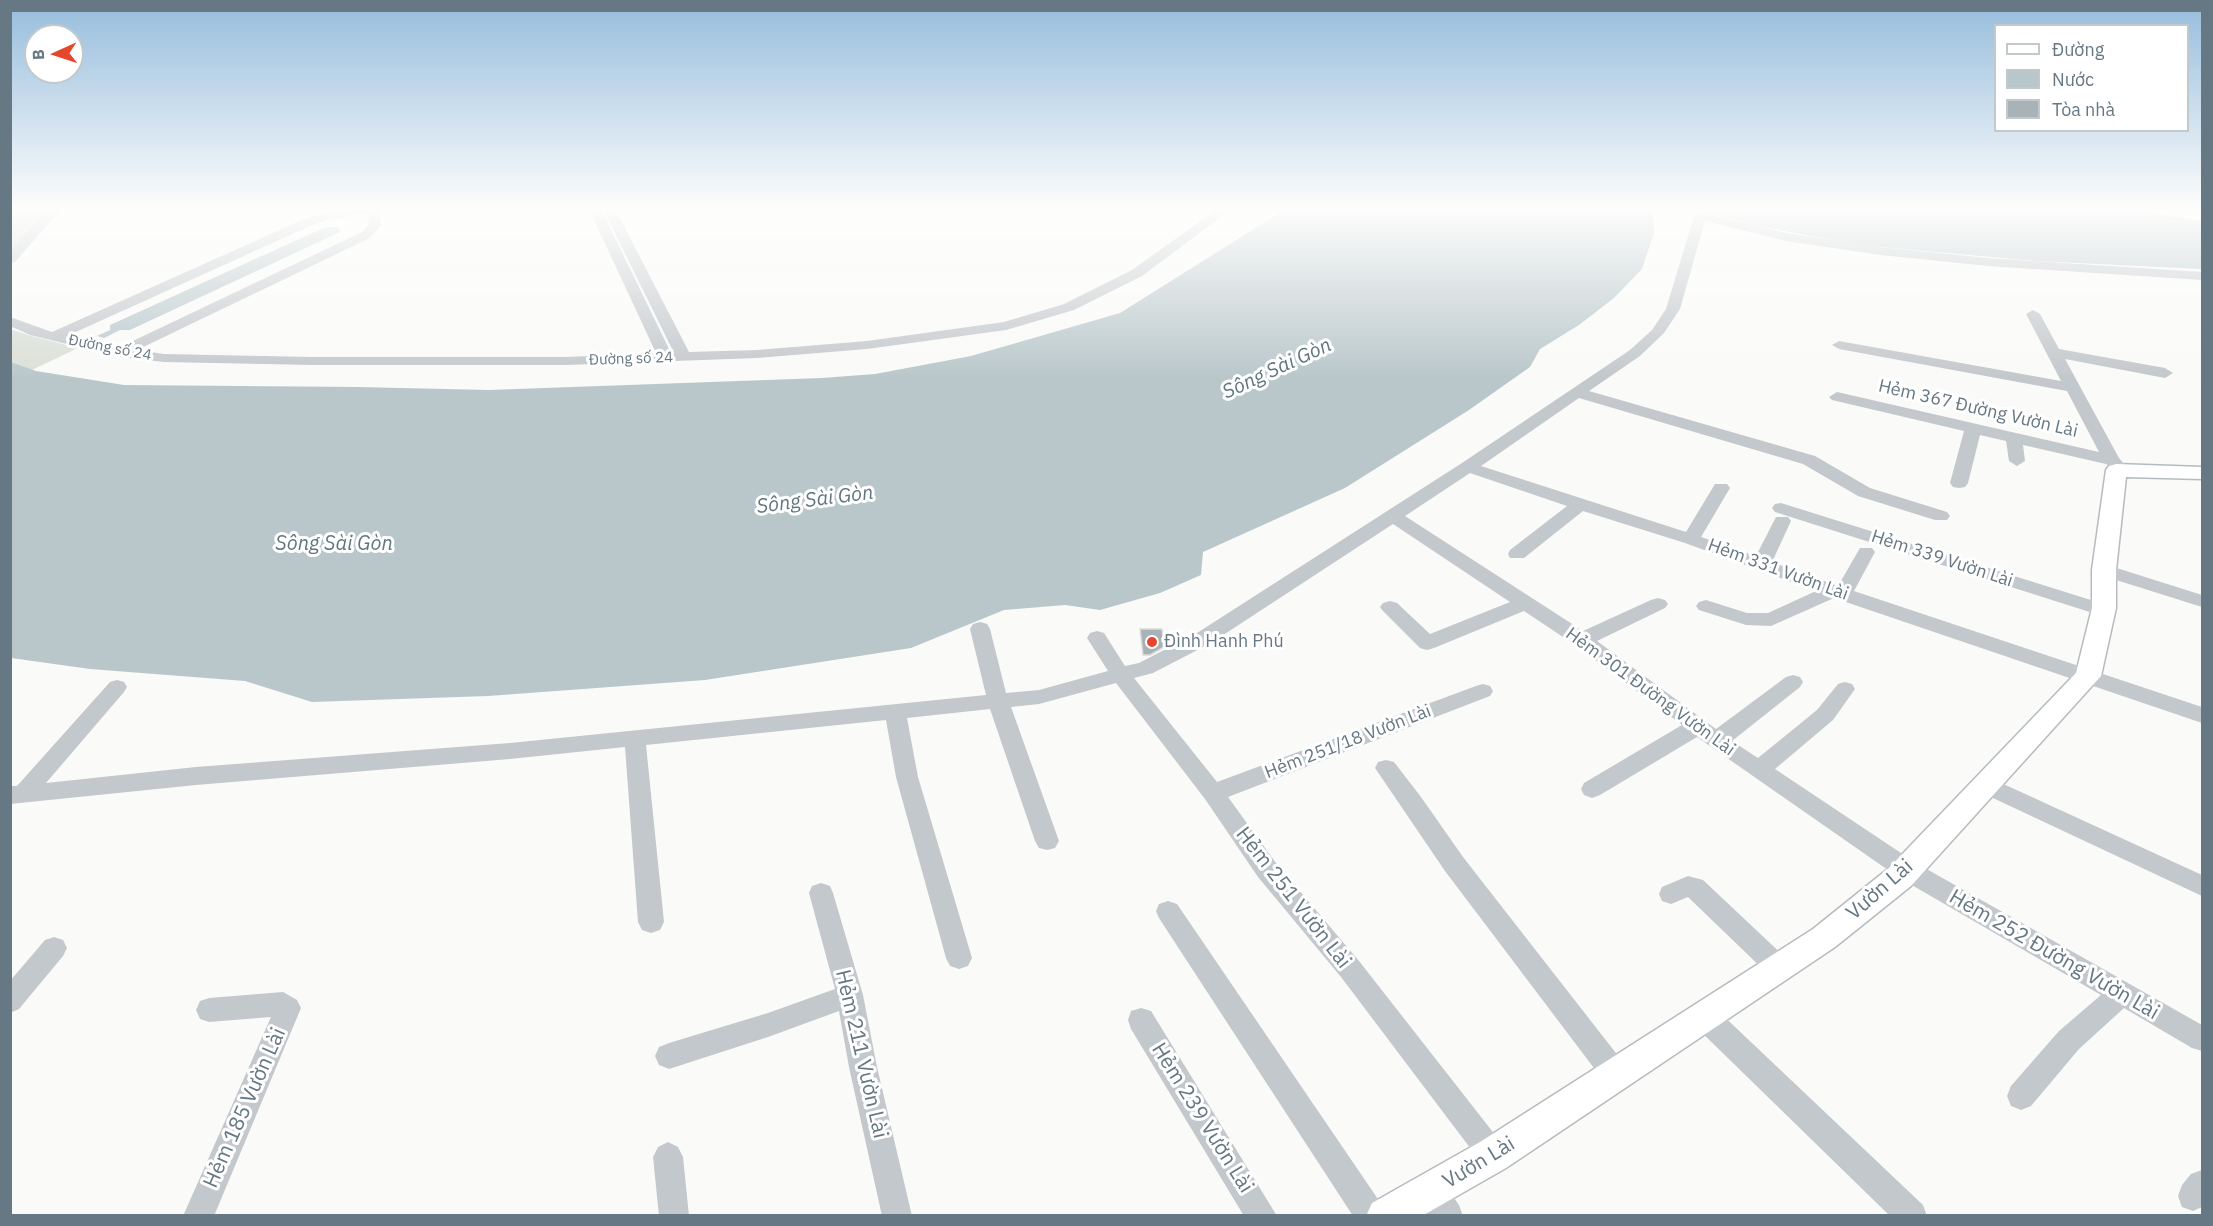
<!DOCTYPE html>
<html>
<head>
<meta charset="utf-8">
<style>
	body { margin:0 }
	#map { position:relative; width:2213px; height:1226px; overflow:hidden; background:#fafaf8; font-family:"IBM Plex Sans",sans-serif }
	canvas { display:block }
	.frame { position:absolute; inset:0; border:12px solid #657883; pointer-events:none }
	.legend { position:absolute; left:1994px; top:24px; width:195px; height:108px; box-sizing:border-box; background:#fff; border:2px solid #c1c9cd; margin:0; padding:8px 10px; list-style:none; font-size:18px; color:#657883 }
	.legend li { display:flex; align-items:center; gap:12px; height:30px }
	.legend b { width:30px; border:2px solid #c1c9cd }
	.north { position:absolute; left:24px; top:24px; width:60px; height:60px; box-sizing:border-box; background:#fff; border:2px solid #c1c9cd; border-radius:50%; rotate:267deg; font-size:16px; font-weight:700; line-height:24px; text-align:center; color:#657883 }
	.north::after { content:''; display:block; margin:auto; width:21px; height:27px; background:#e6472c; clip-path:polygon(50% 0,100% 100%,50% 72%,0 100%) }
</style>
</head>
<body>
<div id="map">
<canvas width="2213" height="1226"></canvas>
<div class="frame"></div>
<ul class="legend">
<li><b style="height:8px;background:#fff"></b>Đường</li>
<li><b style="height:16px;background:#b9c7ca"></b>Nước</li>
<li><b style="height:16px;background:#a8b2b7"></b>Tòa nhà</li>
</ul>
<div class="north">B</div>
</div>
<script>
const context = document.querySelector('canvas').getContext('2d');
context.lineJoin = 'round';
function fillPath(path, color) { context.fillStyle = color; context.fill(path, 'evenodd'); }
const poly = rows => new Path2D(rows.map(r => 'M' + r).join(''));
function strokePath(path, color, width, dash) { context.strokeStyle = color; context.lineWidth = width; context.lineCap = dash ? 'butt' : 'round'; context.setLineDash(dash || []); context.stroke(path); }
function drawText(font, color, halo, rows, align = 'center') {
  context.font = font + ' "IBM Plex Sans",sans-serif'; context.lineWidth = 6; context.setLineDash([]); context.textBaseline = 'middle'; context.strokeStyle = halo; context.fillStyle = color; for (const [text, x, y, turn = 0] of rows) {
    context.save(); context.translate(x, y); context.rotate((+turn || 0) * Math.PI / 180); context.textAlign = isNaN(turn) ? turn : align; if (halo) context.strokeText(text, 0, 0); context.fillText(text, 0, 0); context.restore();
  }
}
fillPath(poly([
	[18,207,50,207,11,251,10,214],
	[10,329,28,335,78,348,32,370,11,362]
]), '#dadfd7');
fillPath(poly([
	[1289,207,1649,207,1653,214,1654,233,1642,269,1614,298,1579,325,1540,349,1530,367,1469,410,1345,488,1203,552,1201,575,1160,593,1100,610,1065,605,1004,610,911,648,705,680,488,696,312,702,245,681,90,669,11,658,11,362,36,371,124,385,357,387,489,390,822,378,875,374,971,356,1120,313],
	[1690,207,2110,207,2202,221,2202,269,2036,261,1859,245,1758,226],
	[329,227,339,228,340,232,130,330,120,330,104,338,97,336,110,330,110,325,319,230]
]), '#b9c7ca');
const building = poly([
	[1140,629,1162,629,1164,647,1150,655,1143,655,1140,629]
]);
fillPath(building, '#a8b2b7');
strokePath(building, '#dcdcda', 1.5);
const major = poly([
	[2116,464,2202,467,2202,479,2126,477,2116,570,2116,608,2101,676,1911,886,1835,947,1506,1168,1422,1216,1366,1216,1372,1203,1480,1142,1813,929,1889,868,2076,673,2092,608,2092,570,2106,470,2109,466,2116,464]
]);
strokePath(major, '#b5bbbe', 3);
fillPath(poly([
	[50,207,63,207,15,262,10,263,10,251,50,207],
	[358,207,385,207,379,211,381,225,370,238,137,350,164,354,313,357,566,357,656,353,588,207,600,207,671,353,674,353,602,207,614,207,689,352,757,350,867,341,1004,322,1064,304,1132,270,1220,207,1234,207,1142,276,1074,310,1006,330,867,349,757,358,566,365,313,365,164,362,120,357,30,335,10,326,10,317,52,332,302,220,323,213,358,207],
	[368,213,369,224,362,232,118,348,67,336,310,226,326,220,368,213],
	[1700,212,1786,233,1880,247,1988,258,2202,272,2202,280,1988,266,1880,255,1786,241,1705,221,1680,309,1664,333,1640,356,1589,391,1815,456,1870,488,1947,512,1950,516,1947,520,1935,520,1858,496,1803,464,1579,398,1481,466,1686,532,1715,484,1727,484,1730,488,1701,537,1756,556,1776,517,1788,517,1791,521,1772,562,1838,586,1860,548,1872,548,1875,552,1854,591,2202,707,2202,723,1834,598,1771,626,1746,625,1699,610,1696,606,1699,602,1706,600,1747,613,1768,613,1816,591,1685,543,1583,511,1524,558,1510,558,1508,554,1510,550,1567,506,1470,473,1405,516,1583,631,1651,600,1658,598,1665,600,1668,604,1665,608,1597,641,1716,729,1786,677,1793,675,1800,677,1803,682,1800,687,1732,741,1758,758,1817,710,1838,684,1845,682,1852,684,1855,689,1833,720,1775,769,1916,863,2202,1025,2202,1051,2192,1048,2124,1008,2079,1049,2031,1106,2021,1110,2011,1106,2007,1096,2011,1086,2059,1031,2101,995,1898,877,1697,737,1600,795,1592,798,1584,795,1581,789,1584,783,1682,725,1575,645,1524,611,1434,648,1427,650,1420,648,1383,611,1380,607,1383,603,1390,601,1397,603,1430,634,1510,602,1393,524,1211,643,1153,673,1134,678,1217,782,1476,686,1483,684,1490,686,1493,691,1490,696,1228,797,1276,863,1359,961,1503,1145,1508,1155,1503,1165,1493,1170,1483,1165,1341,977,1258,877,1205,799,1116,683,1039,704,1011,707,1059,841,1055,848,1047,850,1039,848,1035,841,990,709,907,718,918,777,972,958,968,966,959,969,950,966,946,958,896,777,886,720,646,745,664,922,660,930,651,933,642,930,638,922,625,747,510,759,196,785,10,804,10,786,17,786,110,682,117,680,124,682,127,687,124,692,46,783,196,767,510,743,986,695,970,629,973,624,980,622,987,624,990,629,1006,693,1039,690,1108,671,1087,638,1090,633,1097,631,1104,633,1125,666,1139,663,1197,633,1462,463,1630,350,1652,330,1666,309,1694,216,1700,212],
	[2033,310,2040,314,2059,349,2165,368,2173,373,2165,378,2065,359,2119,458,2125,465,2123,469,2117,470,2106,464,2023,445,2025,461,2017,466,2009,461,2006,441,1980,435,1968,483,1965,487,1959,488,1953,487,1950,483,1964,431,1832,400,1829,397,1837,392,2099,452,2067,391,1839,349,1832,345,1839,341,2061,381,2026,314,2033,310],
	[1781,503,2110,606,2113,610,2110,614,2103,616,2096,614,1775,512,1772,508,1775,504,1781,503],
	[2104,564,2202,595,2202,607,2097,574,2095,570,2097,566,2104,564],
	[1386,760,1394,762,1421,797,1463,857,1626,1066,1630,1075,1626,1084,1616,1088,1606,1084,1445,871,1375,768,1378,762,1386,760],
	[1986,776,2202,875,2202,896,1978,791,1975,785,1978,779,1986,776],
	[1688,876,1703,880,1788,960,1792,968,1788,976,1779,979,1770,976,1688,897,1671,904,1662,901,1659,894,1662,887,1688,876],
	[821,883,830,886,833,893,863,995,877,1067,912,1216,882,1216,849,1067,839,1011,768,1037,669,1069,659,1065,655,1056,659,1047,669,1043,768,1013,835,989,809,893,812,886,821,883],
	[1168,901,1177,904,1382,1205,1386,1216,1353,1216,1159,918,1156,911,1159,904,1168,901],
	[54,937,63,940,67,948,63,956,19,1009,10,1013,10,981,45,940,54,937],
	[283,992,297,1000,301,1008,214,1216,183,1216,271,1017,209,1022,200,1019,196,1010,200,1001,209,998,283,992],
	[1705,1005,1715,1008,1923,1205,1927,1216,1890,1216,1695,1026,1692,1017,1695,1008,1705,1005],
	[1141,1008,1151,1011,1277,1216,1244,1216,1131,1029,1128,1020,1131,1011,1141,1008],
	[668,1142,678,1147,683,1157,689,1216,659,1216,653,1157,658,1147,668,1142],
	[2202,1170,2202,1207,2193,1211,2182,1207,2178,1196,2182,1185,2191,1174,2202,1170],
	[1431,1177,1442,1181,1459,1205,1463,1216,1429,1216,1416,1192,1420,1181,1431,1177]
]), '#c3c8cc');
fillPath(major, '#fff');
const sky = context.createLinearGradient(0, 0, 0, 379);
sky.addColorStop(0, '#95bcdc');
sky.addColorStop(0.55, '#fdfdfc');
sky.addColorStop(1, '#fdfdfc00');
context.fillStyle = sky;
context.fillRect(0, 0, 2213, 379);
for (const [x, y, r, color] of [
	[1152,642,6,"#e6472c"]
]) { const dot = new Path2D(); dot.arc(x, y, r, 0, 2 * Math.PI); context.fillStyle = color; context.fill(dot); strokePath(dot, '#fff', 2); }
drawText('15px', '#657883', '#fff', [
	["Đường số 24",110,348,11],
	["Đường số 24",631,359,-2]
]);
drawText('18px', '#657883', '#fff', [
	["Hẻm 367 Đường Vườn Lài",1978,409,13],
	["Hẻm 339 Vườn Lài",1942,559,18],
	["Hẻm 331 Vườn Lài",1778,570,20],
	["Hẻm 301 Đường Vườn Lài",1650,692,36],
	["Hẻm 251/18 Vườn Lài",1348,742,-21]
]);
drawText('18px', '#657883', '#fff', [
	["Đình Hanh Phú",1164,642]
], 'left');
drawText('italic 20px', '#5f777c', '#fff', [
	["Sông Sài Gòn",1277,369,-25],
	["Sông Sài Gòn",815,500,-7],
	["Sông Sài Gòn",334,544]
]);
drawText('21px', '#657883', '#fff', [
	["Vườn Lài",1880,890,-41],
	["Hẻm 251 Vườn Lài",1293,898,52],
	["Hẻm 252 Đường Vườn Lài",2054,955,30],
	["Hẻm 211 Vườn Lài",861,1054,77],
	["Hẻm 185 Vườn Lài",245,1108,-66],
	["Hẻm 239 Vườn Lài",1202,1118,58],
	["Vườn Lài",1479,1163,-31]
]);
</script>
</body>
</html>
